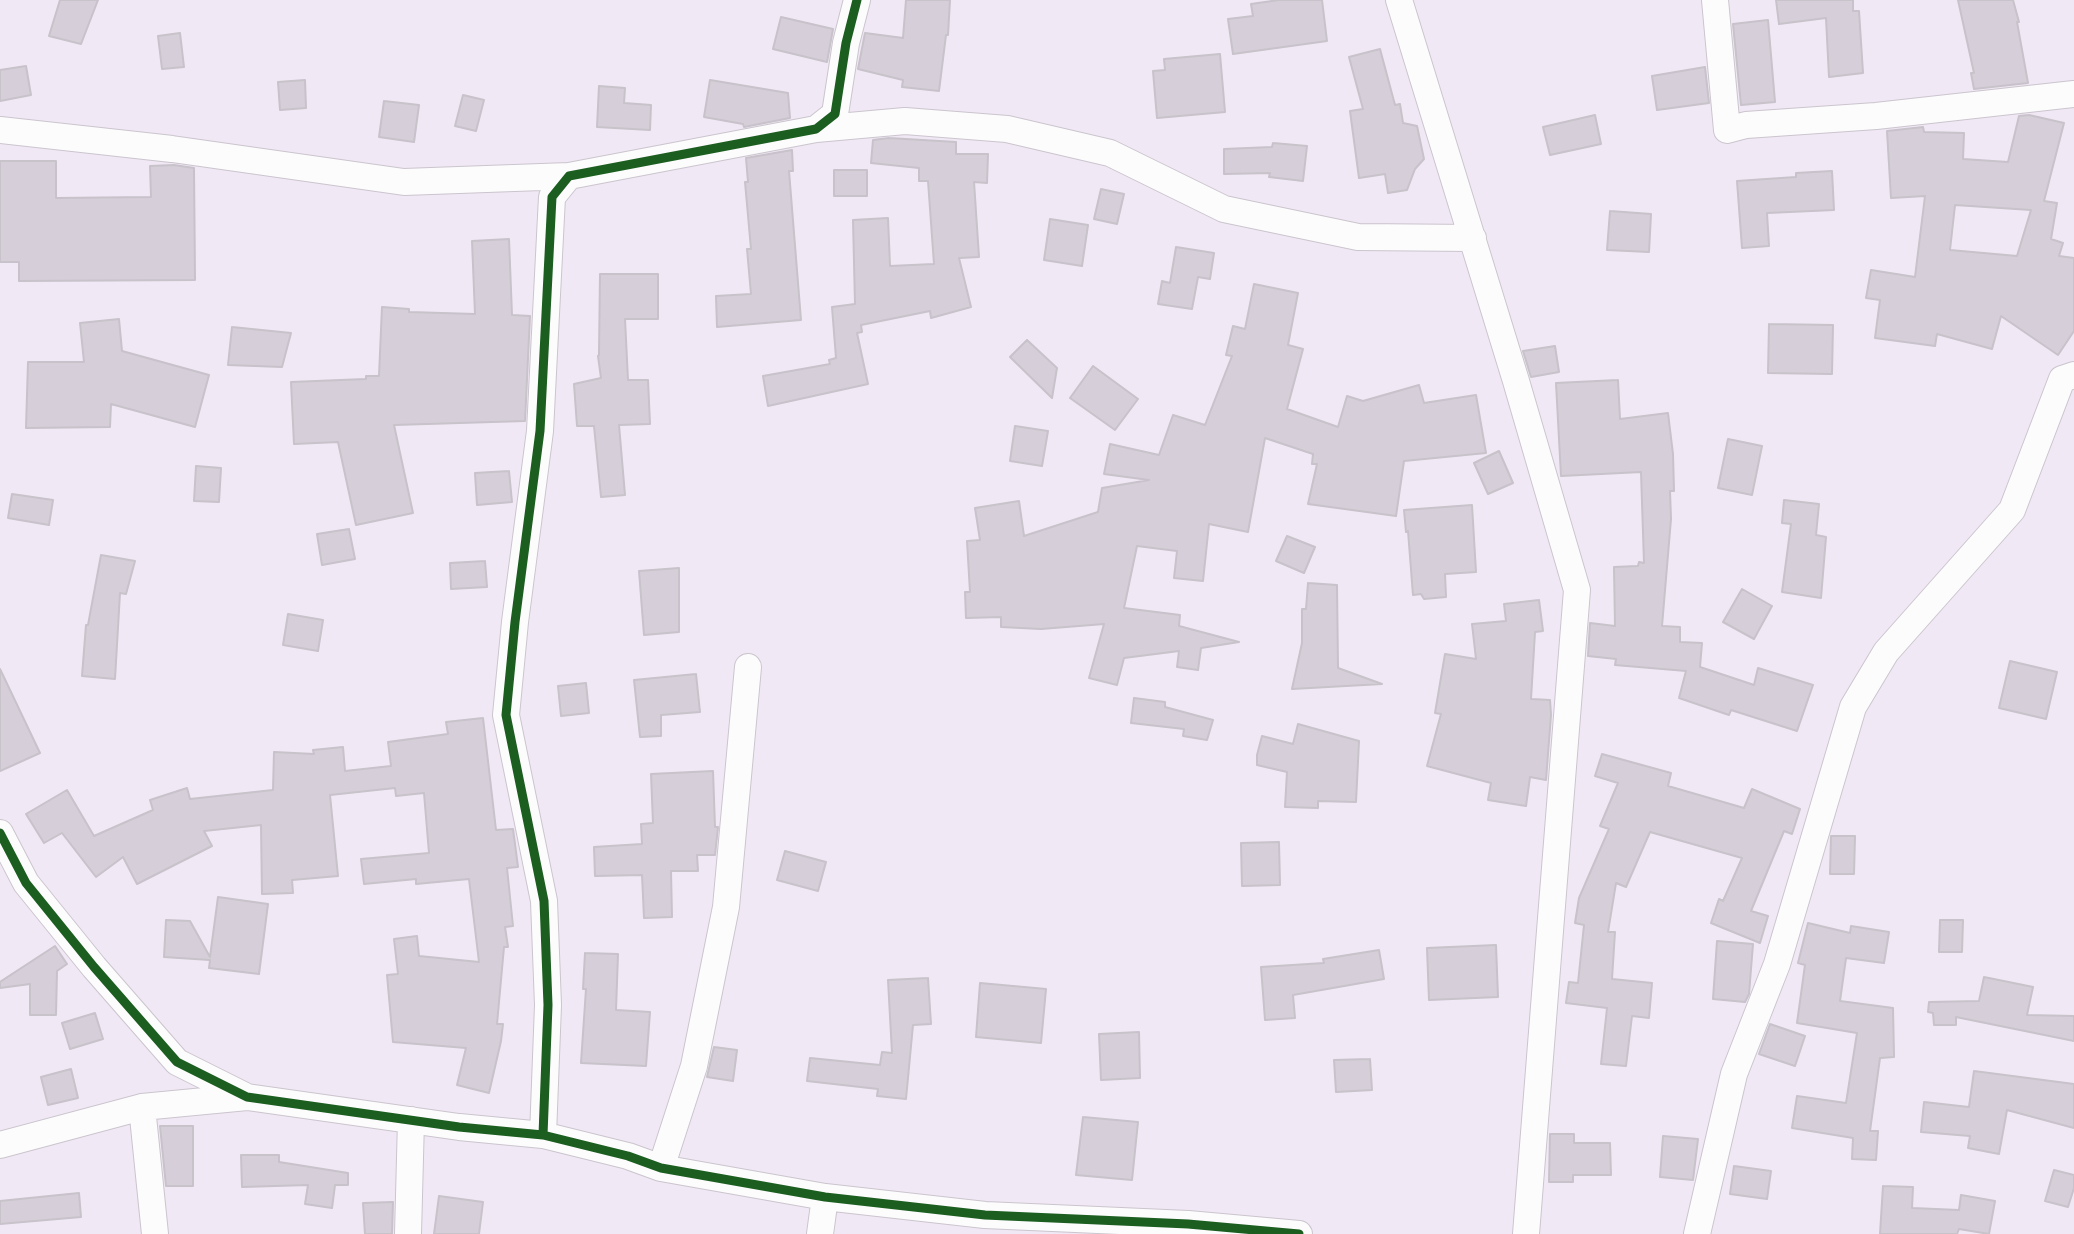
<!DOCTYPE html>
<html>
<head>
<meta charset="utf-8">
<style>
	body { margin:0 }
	canvas { display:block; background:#f0e8f4 }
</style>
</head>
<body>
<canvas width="2074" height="1234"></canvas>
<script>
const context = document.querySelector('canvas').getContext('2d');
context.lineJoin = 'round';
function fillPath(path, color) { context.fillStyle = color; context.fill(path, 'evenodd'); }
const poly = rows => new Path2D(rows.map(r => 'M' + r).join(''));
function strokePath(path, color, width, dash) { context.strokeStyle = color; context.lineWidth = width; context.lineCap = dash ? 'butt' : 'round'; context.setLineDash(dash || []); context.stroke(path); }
const building = poly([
	[60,0,98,0,81,44,49,36,60,0],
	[906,0,950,0,948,35,946,35,939,91,902,87,903,80,858,69,865,33,903,38,906,0],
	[1279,0,1322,0,1327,41,1233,54,1228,19,1253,16,1251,4,1279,0],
	[1776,0,1853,0,1853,11,1859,11,1863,73,1829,77,1826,18,1779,24,1776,0],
	[1958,0,2013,0,2019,22,2017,22,2028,83,1974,89,1971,73,1974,73,1958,0],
	[781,17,833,29,827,62,773,49,781,17],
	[1768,20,1775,102,1741,105,1733,24,1768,20],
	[180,33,184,67,162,69,158,36,180,33],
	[1380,49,1395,105,1400,104,1403,123,1417,126,1424,159,1415,169,1407,190,1388,193,1385,174,1359,178,1350,111,1363,109,1349,57,1380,49],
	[1220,54,1225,112,1157,118,1153,71,1165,70,1164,59,1220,54],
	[26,66,31,95,0,101,0,70,26,66],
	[1705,67,1709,103,1657,110,1652,76,1705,67],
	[305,80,306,108,280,110,278,82,305,80],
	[710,80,788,93,790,118,744,127,743,124,704,117,710,80],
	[599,86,625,88,624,103,651,105,650,130,597,127,599,86],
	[463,95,484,100,476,131,455,126,463,95],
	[384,101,419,105,414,142,379,137,384,101],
	[1595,115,1601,144,1550,155,1543,127,1595,115],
	[2029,115,2064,123,2044,201,2057,203,2051,239,2063,243,2059,256,2074,258,2074,331,2058,355,2001,316,1992,349,1937,334,1935,346,1875,338,1880,300,1866,298,1871,270,1915,277,1925,196,1891,198,1887,131,1923,127,1924,132,1964,133,1963,159,2008,162,2019,116,2029,115],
	[1955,205,2031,210,2017,256,1950,250,1955,205],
	[889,138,956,142,956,154,988,154,987,183,974,182,979,257,959,258,971,307,931,318,930,311,861,325,862,332,857,333,868,384,768,406,763,376,830,364,829,360,836,358,832,307,855,304,853,220,888,218,890,266,934,264,928,181,919,181,919,168,871,163,873,140,889,138],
	[1273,143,1307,146,1303,181,1269,177,1270,173,1224,174,1224,149,1272,147,1273,143],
	[792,150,793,171,789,171,801,320,717,327,716,296,751,294,747,249,751,249,745,182,748,182,746,158,792,150],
	[0,161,56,161,56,198,151,197,150,166,174,165,194,168,195,280,19,281,19,262,0,262,0,161],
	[834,170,867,170,867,196,834,196,834,170],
	[1832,171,1834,210,1767,213,1769,246,1742,248,1737,181,1796,177,1796,173,1832,171],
	[1101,189,1124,194,1117,224,1094,219,1101,189],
	[1610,211,1651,214,1649,252,1607,250,1610,211],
	[1050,219,1088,225,1082,266,1044,260,1050,219],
	[509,239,512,315,530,316,525,421,394,425,413,513,356,525,338,442,294,444,291,382,366,379,366,376,379,376,382,307,409,309,409,312,475,314,472,241,509,239],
	[1176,247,1214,253,1210,279,1198,277,1192,309,1158,304,1162,281,1170,283,1176,247],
	[600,274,658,274,658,319,625,319,628,380,648,380,650,424,619,425,625,495,601,497,594,426,577,426,574,384,601,378,598,356,599,355,600,274],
	[1254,284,1298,293,1288,345,1303,349,1287,409,1338,427,1347,396,1363,401,1419,385,1424,403,1476,395,1486,453,1404,461,1396,516,1308,504,1317,464,1312,464,1313,454,1265,438,1248,532,1209,524,1203,581,1174,578,1177,551,1137,546,1124,608,1180,615,1179,626,1239,642,1201,648,1198,670,1177,667,1179,651,1124,658,1117,685,1089,678,1104,624,1041,629,1001,627,1001,617,966,618,965,592,970,592,967,541,980,540,975,508,1019,501,1024,536,1098,512,1102,488,1149,480,1104,474,1110,444,1159,455,1173,415,1205,425,1232,356,1226,355,1233,326,1245,329,1254,284],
	[119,319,122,351,209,375,195,427,111,404,110,427,26,428,28,362,84,362,80,323,119,319],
	[1769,324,1833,325,1832,374,1768,373,1769,324],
	[232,327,291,333,282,367,228,365,232,327],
	[1027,340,1057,368,1052,398,1010,357,1027,340],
	[1555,346,1559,372,1531,377,1523,351,1555,346],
	[1093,366,1138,399,1115,430,1070,398,1093,366],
	[1618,380,1620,419,1668,413,1673,454,1674,491,1670,491,1671,519,1662,626,1680,627,1680,642,1702,643,1700,667,1754,685,1758,668,1813,685,1797,731,1731,710,1729,715,1679,698,1686,671,1615,665,1616,659,1588,656,1590,623,1615,626,1614,567,1638,566,1639,562,1644,563,1641,472,1561,476,1556,383,1618,380],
	[1015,426,1048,431,1042,466,1010,461,1015,426],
	[1728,439,1762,446,1752,495,1718,488,1728,439],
	[1499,451,1513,483,1488,494,1474,463,1499,451],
	[196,466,221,468,219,502,194,501,196,466],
	[509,471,512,502,477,505,475,473,509,471],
	[12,494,53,500,49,525,8,518,12,494],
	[1784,500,1819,504,1816,535,1826,537,1821,598,1782,592,1791,524,1782,523,1784,500],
	[1472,505,1476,572,1445,574,1446,597,1424,599,1421,594,1413,595,1408,531,1406,532,1404,510,1472,505],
	[349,529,355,559,322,565,317,534,349,529],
	[1287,536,1315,547,1304,573,1276,561,1287,536],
	[101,555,135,561,126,594,120,593,115,679,82,676,86,625,88,625,101,555],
	[485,561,487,587,451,589,450,563,485,561],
	[679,568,679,632,644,635,639,571,679,568],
	[1308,583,1337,585,1338,668,1382,684,1292,689,1302,643,1302,609,1306,609,1308,583],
	[1742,589,1772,606,1754,639,1723,622,1742,589],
	[1539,600,1543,631,1535,632,1531,699,1550,700,1551,715,1546,780,1530,777,1526,806,1488,800,1491,783,1427,766,1441,714,1435,713,1445,654,1476,659,1472,624,1506,621,1504,604,1539,600],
	[288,614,323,620,318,651,283,645,288,614],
	[2010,661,2057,672,2046,719,1999,708,2010,661],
	[0,669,40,753,0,771,0,669],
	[696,674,700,712,661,715,661,736,640,737,634,680,696,674],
	[586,683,589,713,561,716,558,686,586,683],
	[1134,698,1165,702,1165,707,1213,720,1207,740,1183,736,1184,729,1131,723,1134,698],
	[483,718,496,830,513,829,518,867,507,868,513,926,505,927,508,947,504,947,497,1024,503,1024,501,1041,489,1093,457,1085,466,1048,393,1042,387,975,398,974,394,939,417,936,419,956,479,962,469,879,416,884,416,879,364,884,361,859,429,853,424,793,396,796,395,788,330,795,338,876,292,880,293,893,262,894,261,825,204,831,212,846,137,884,123,857,96,877,62,833,44,843,26,814,67,790,94,836,153,810,150,800,187,788,190,799,273,790,274,752,314,754,313,750,343,747,345,771,391,766,388,742,448,734,446,722,483,718],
	[1298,724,1359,741,1356,802,1318,801,1318,808,1285,807,1287,772,1257,765,1257,755,1262,736,1293,744,1298,724],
	[1602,754,1671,773,1668,786,1744,808,1752,789,1800,809,1792,834,1784,831,1751,911,1768,916,1760,943,1711,923,1719,899,1723,901,1742,858,1650,832,1626,887,1616,883,1608,932,1615,932,1612,979,1652,983,1649,1018,1632,1016,1626,1066,1601,1064,1607,1008,1566,1003,1569,982,1578,983,1584,925,1575,923,1579,898,1609,829,1600,826,1618,783,1595,776,1602,754],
	[713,771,715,827,718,827,715,855,697,855,698,871,671,871,672,917,644,918,642,875,595,876,594,847,642,844,641,824,653,823,651,774,713,771],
	[1831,836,1855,836,1854,874,1830,874,1831,836],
	[1279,842,1280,885,1242,886,1241,843,1279,842],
	[785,851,826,862,818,891,777,880,785,851],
	[218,897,268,904,259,974,209,968,210,960,164,957,166,920,190,921,210,957,218,897],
	[1940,920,1963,920,1962,952,1939,952,1940,920],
	[1808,923,1850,933,1851,926,1889,932,1884,963,1846,958,1840,1001,1893,1008,1894,1057,1880,1058,1870,1131,1878,1131,1876,1160,1852,1159,1853,1138,1792,1128,1797,1096,1846,1103,1857,1033,1797,1023,1805,965,1798,963,1808,923],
	[1717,941,1753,944,1749,994,1745,1002,1713,999,1717,941],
	[1496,945,1498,997,1429,1000,1427,948,1496,945],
	[55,946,67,964,57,971,56,1015,30,1015,30,984,0,988,0,982,55,946],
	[1379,950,1384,979,1293,995,1295,1018,1265,1020,1261,967,1324,963,1323,959,1379,950],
	[585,953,618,954,616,1010,650,1012,646,1066,581,1063,586,989,583,989,585,953],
	[1984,977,2033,987,2027,1015,2074,1016,2074,1041,1956,1017,1956,1025,1934,1025,1933,1013,1928,1012,1929,1002,1979,1001,1984,977],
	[928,978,931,1024,913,1025,906,1099,877,1096,878,1089,807,1081,810,1058,880,1065,882,1052,892,1053,888,980,928,978],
	[980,983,1046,989,1041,1043,976,1037,980,983],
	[95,1013,103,1039,70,1049,62,1023,95,1013],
	[1770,1024,1805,1036,1795,1066,1759,1054,1770,1024],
	[1139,1032,1140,1078,1101,1080,1099,1034,1139,1032],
	[714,1047,737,1050,733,1081,707,1077,714,1047],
	[1370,1059,1372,1090,1336,1092,1334,1060,1370,1059],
	[71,1069,78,1098,48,1105,41,1077,71,1069],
	[1974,1071,2074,1084,2074,1128,2007,1110,1999,1154,1968,1148,1970,1136,1921,1132,1924,1102,1969,1107,1974,1071],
	[1083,1117,1138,1122,1132,1180,1076,1175,1083,1117],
	[160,1126,193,1126,193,1186,166,1186,160,1126],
	[1550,1134,1574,1134,1574,1143,1610,1143,1611,1175,1573,1175,1573,1182,1549,1182,1550,1134],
	[1663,1136,1698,1139,1693,1180,1660,1177,1663,1136],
	[241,1155,279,1155,279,1162,348,1173,348,1185,335,1185,332,1208,305,1204,308,1185,242,1187,241,1155],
	[1734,1166,1771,1171,1767,1199,1730,1194,1734,1166],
	[2054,1170,2074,1175,2074,1188,2068,1207,2045,1201,2054,1170],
	[1883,1186,1913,1187,1912,1208,1959,1210,1961,1195,1995,1201,1989,1234,1959,1229,1957,1234,1880,1234,1883,1186],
	[79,1193,81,1217,0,1224,0,1201,79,1193],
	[439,1196,483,1202,479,1234,434,1234,439,1196],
	[393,1202,392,1234,365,1234,363,1203,393,1202]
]);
fillPath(building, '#d6cfd9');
strokePath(building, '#c8c2cb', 2);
const minor = poly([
	[1399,0,1516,381,1577,590,1526,1234],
	[1715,0,1727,130,1746,125,1876,116,2074,94],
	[816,129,905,121,1007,129,1110,153,1224,209,1358,237,1473,238],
	[0,130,172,149,404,182,569,176],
	[0,833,26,883,94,967,177,1062,247,1097,459,1127,543,1135,628,1156,661,1168,825,1197,985,1215,1188,1224,1299,1234],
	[142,1107,155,1234],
	[543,1135,548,1005,544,901,506,715,515,622,540,431,552,197,569,176,816,129,835,114,846,43,857,0],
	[0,1145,142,1107,247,1097],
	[661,1168,694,1066,726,907,748,667],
	[408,1234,411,1120],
	[820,1234,825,1197],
	[1697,1234,1734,1074,1777,964,1853,707,1886,652,2012,510,2062,379,2074,375]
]);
strokePath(minor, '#cbc5ce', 28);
strokePath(minor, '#fdfcfd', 26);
strokePath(poly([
	[0,833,26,883,94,967,177,1062,247,1097,459,1127,543,1135,628,1156,661,1168,825,1197,985,1215,1188,1224,1299,1234],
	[543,1135,548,1005,544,901,506,715,515,622,540,431,552,197,569,176,816,129,835,114,846,43,857,0]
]), '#1b5e20', 9);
</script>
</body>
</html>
